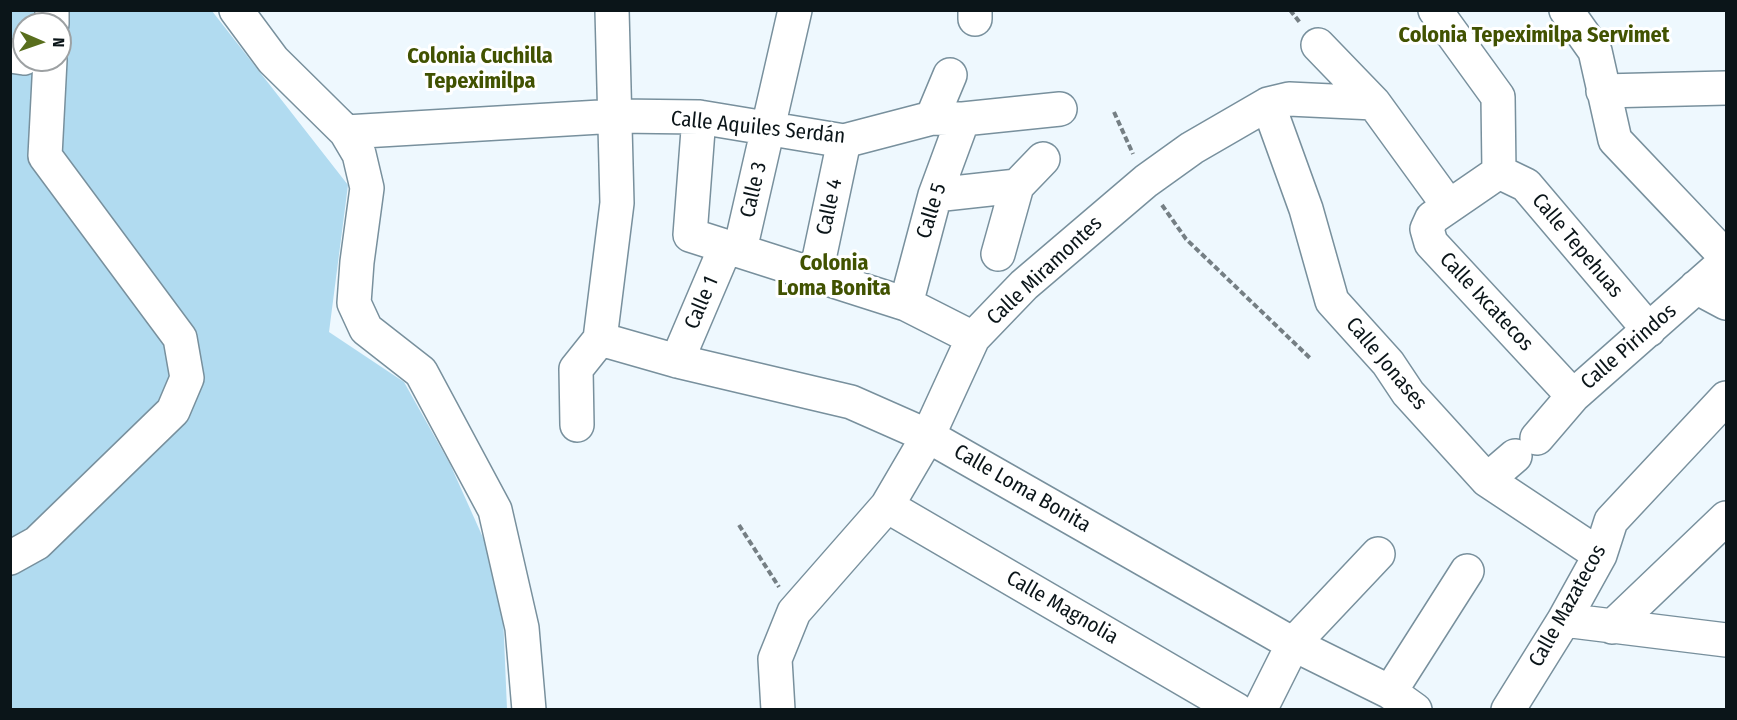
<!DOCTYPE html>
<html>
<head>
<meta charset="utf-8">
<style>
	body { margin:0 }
	#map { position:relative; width:1737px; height:720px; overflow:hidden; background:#eef8fe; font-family:"Fira Sans Condensed",sans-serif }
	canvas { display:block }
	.frame { position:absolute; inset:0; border:12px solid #0b1519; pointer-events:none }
	.north { position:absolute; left:12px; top:12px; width:60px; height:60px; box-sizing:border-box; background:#fff; border:2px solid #9da1a3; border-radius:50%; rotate:92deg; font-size:16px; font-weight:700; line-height:24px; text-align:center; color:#0b1519 }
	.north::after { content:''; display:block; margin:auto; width:21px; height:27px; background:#596e1d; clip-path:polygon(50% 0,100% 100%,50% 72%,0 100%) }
</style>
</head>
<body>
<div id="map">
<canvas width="1737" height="720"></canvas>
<div class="frame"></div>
<div class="north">N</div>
</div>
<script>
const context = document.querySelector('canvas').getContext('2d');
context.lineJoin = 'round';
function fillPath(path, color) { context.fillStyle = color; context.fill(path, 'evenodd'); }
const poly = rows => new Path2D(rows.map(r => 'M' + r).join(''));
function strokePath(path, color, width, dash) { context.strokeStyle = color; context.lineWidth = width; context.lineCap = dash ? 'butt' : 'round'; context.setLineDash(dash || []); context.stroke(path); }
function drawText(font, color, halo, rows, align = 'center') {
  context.font = font + ' "Fira Sans Condensed",sans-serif'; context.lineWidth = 6; context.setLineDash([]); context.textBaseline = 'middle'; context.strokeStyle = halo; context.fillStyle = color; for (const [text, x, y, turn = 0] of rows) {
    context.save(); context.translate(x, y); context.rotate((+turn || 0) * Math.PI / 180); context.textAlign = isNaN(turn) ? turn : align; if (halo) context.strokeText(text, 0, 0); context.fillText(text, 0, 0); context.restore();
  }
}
fillPath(poly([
	[10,11,212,11,348,185,329,332,404,382,450,464,489,551,503,615,507,709,11,709],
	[24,24,60,24,60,60,24,60]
]), '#b1dbf0');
const minor = poly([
	[236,10,273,60,346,132,359,154,367,188,357,262,354,303,366,329,421,372,495,510,522,628,529,710],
	[975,10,975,19],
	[1435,10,1498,97,1499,172],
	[1566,10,1595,51,1615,140,1726,257],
	[52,24,52,10],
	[1318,45,1374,103,1448,205],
	[10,56,24,58],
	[1603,91,1726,88],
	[1268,104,1306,209,1332,301,1388,363,1408,393,1487,480,1600,555],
	[699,117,690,235,906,304,973,338],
	[932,118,950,75],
	[346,132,617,116,699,117,844,141,932,118,963,119,1060,109],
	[1499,172,1432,218,1427,229,1431,243,1573,396],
	[1499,172,1526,185,1649,330],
	[935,195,1017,186],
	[740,250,795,10],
	[998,254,1017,186,1043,159],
	[816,273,844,141],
	[1696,287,1726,303],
	[906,304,935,195,963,119],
	[600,339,677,361,851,402,928,436,1293,644,1390,692,1415,710],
	[677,361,726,246],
	[577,425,576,369,600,339,617,203,612,10],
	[1537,438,1573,396,1726,261],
	[1487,480,1515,456],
	[887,506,1237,710],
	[10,558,37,543,173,411,187,378,180,338,45,156,50,60],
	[1564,620,1726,640],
	[1612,627,1726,518],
	[1390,692,1467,571],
	[778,710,775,659,794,612,887,506,928,436,973,338,1024,285,1146,181,1192,148,1268,104,1289,99,1374,103],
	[1260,710,1293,644,1378,554],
	[1508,710,1564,620,1600,555,1611,521,1726,398]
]);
strokePath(minor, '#78909d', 36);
strokePath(poly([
	[1290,10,1301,24],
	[1114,112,1133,154],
	[1162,205,1186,239,1311,359],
	[739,525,779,587]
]), '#757f84', 4, [6, 3]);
strokePath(minor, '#fff', 33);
drawText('21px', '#0b1519', '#fff', [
	["Calle Aquiles Serdán",758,128,6],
	["Calle 3",754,190,-77],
	["Calle 4",830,207,-78],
	["Calle 5",932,211,-73],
	["Calle Tepehuas",1577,246,50],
	["Calle Miramontes",1045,271,-43],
	["Calle Ixcatecos",1486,302,47],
	["Calle 1",702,303,-67],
	["Calle Pirindos",1629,347,-41],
	["Calle Jonases",1386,364,50],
	["Calle Loma Bonita",1022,489,30],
	["Calle Mazatecos",1568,606,-61],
	["Calle Magnolia",1062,608,30]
]);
drawText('bold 22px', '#415201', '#fff', [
	["Colonia Tepeximilpa Servimet",1534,36],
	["Colonia Cuchilla",480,57],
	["Tepeximilpa",480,82],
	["Colonia",834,264],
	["Loma Bonita",834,289]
]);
</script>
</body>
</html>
